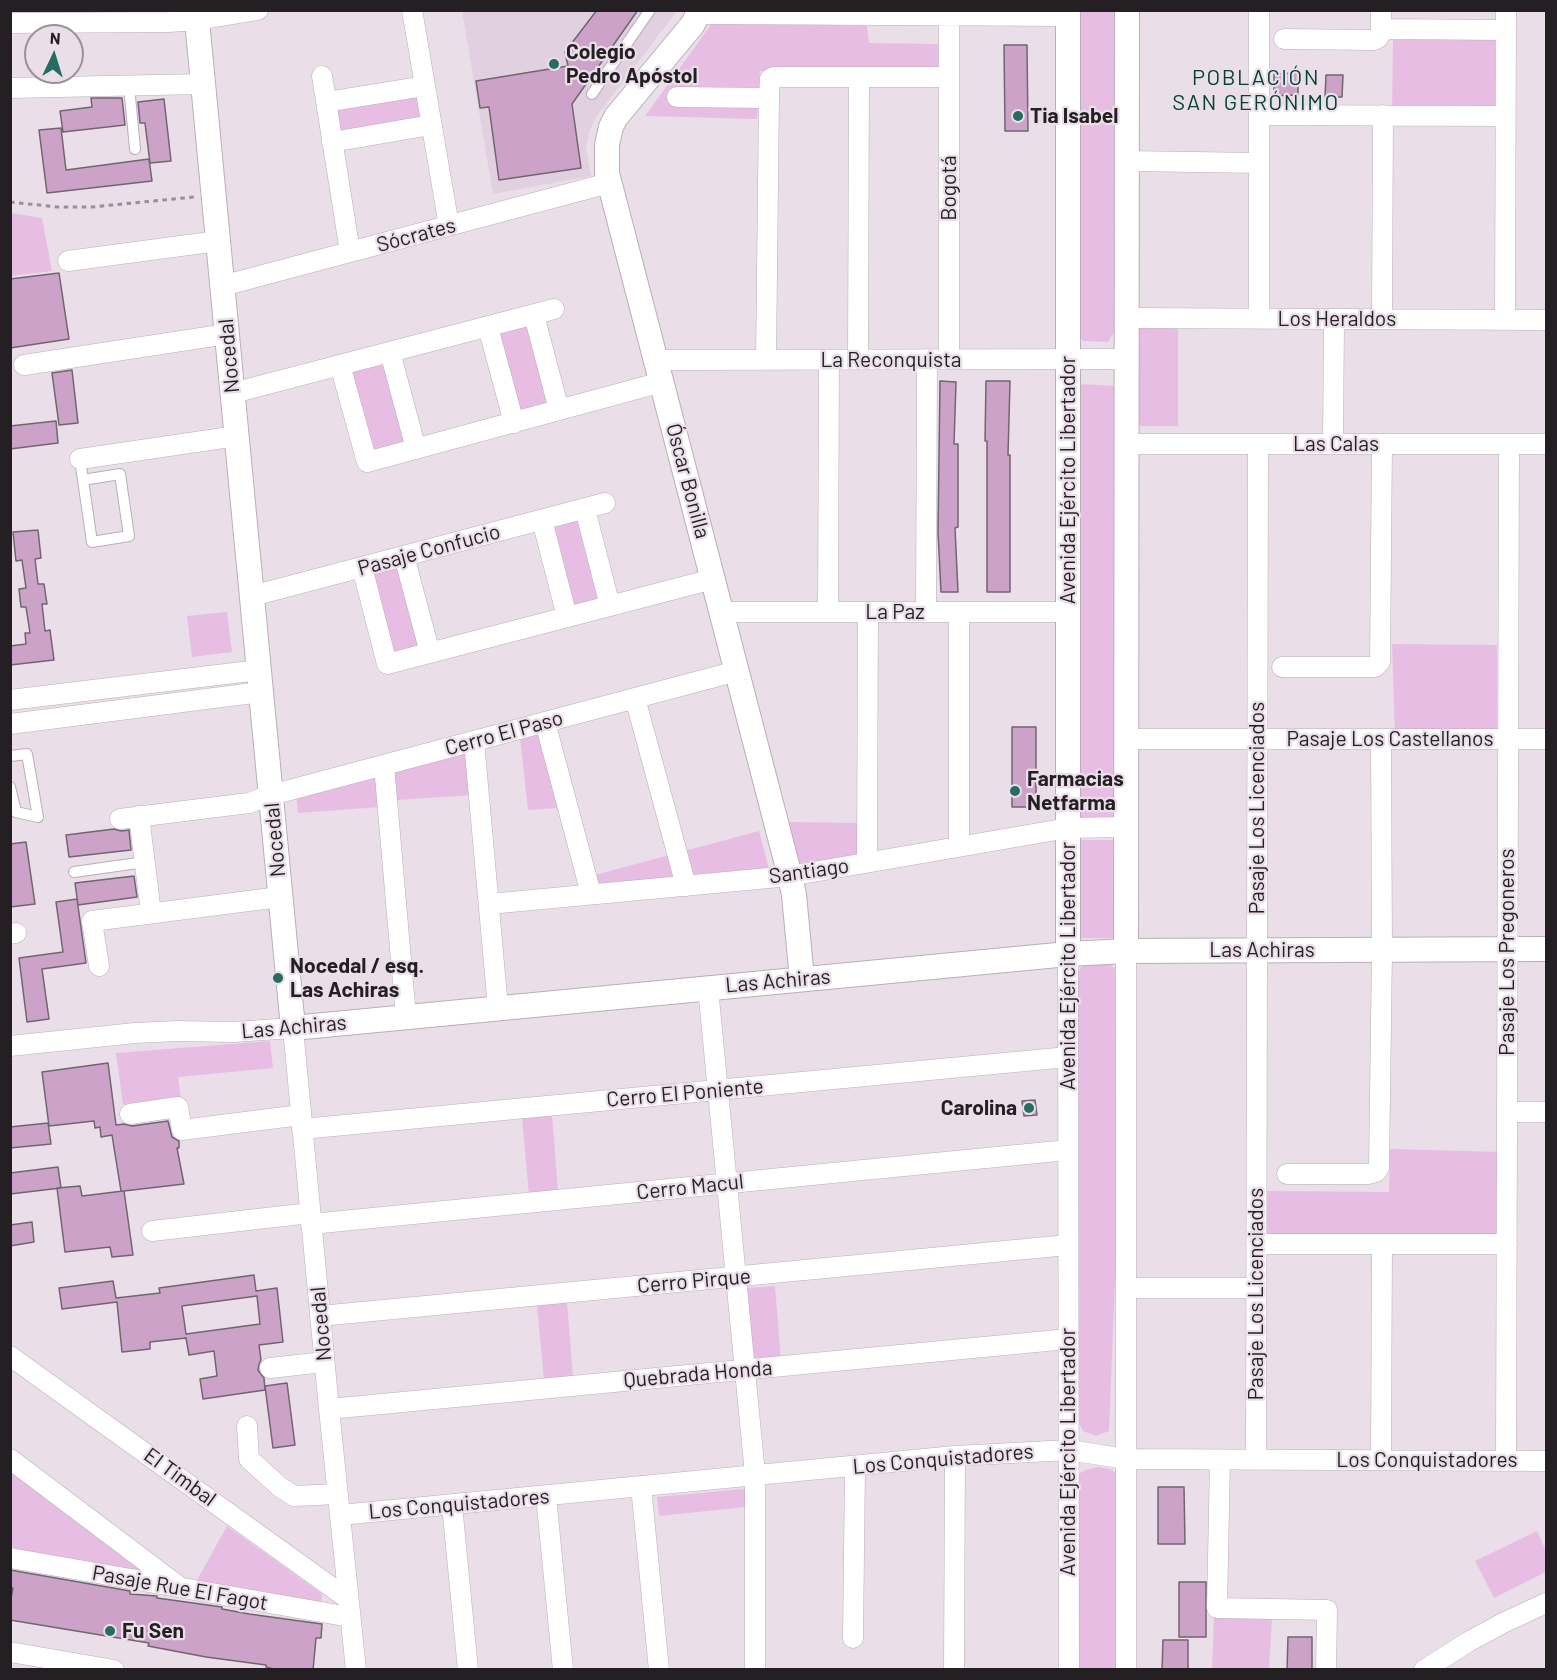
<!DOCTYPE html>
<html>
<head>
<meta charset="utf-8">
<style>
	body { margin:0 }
	#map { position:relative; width:1557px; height:1680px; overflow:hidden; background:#eadee8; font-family:Barlow,sans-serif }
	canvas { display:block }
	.frame { position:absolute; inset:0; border:12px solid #231f23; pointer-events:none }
	.north { position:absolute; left:24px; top:24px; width:60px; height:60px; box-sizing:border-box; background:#eadee8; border:2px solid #9a9299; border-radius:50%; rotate:4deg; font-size:16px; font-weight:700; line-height:24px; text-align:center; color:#231f23 }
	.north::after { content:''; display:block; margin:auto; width:21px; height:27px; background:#266c60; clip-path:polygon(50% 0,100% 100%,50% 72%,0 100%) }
</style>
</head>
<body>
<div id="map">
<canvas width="1557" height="1680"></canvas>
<div class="frame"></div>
<div class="north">N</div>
</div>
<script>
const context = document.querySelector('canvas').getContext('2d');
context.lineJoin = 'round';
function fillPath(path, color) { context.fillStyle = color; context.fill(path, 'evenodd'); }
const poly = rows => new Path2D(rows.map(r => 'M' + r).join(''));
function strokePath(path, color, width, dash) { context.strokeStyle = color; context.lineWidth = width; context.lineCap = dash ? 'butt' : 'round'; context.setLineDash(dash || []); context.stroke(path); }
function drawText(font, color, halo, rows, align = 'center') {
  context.font = font + ' Barlow,sans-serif'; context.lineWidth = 4.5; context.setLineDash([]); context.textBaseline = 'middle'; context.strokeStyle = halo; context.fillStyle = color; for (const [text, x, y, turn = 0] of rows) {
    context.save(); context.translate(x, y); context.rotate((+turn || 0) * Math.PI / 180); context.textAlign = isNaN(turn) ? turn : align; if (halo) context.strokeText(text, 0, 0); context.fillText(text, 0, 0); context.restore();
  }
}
fillPath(poly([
	[462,11,677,11,596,117,589,132,586,148,591,176,493,194]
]), '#e1d0df');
fillPath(poly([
	[1077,11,1116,11,1116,329,1108,342,1083,341,1074,328],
	[713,22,867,26,869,43,938,44,938,72,760,71,757,119,645,116],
	[1393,39,1495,39,1496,104,1492,113,1392,111],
	[419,92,424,122,337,137,333,106],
	[11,213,42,218,52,271,11,276],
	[530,320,554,406,518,414,494,331],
	[1131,327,1178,328,1178,426,1142,426,1133,422],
	[380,360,387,365,407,441,370,456,345,370],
	[1078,384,1114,386,1119,818,1076,819],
	[575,518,579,520,601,598,576,609,569,605,552,523],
	[399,565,422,650,394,658,371,573],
	[227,612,232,652,192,657,187,616],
	[1392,644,1497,645,1497,734,1395,735],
	[541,732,560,808,528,810,520,738],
	[468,751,473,795,396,800,392,771],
	[376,775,380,807,298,813,296,794],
	[788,822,861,823,862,856,800,863],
	[759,831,770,873,599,889,595,875],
	[1077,840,1113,840,1116,938,1078,938],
	[1109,963,1115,969,1117,1231,1109,1431,1096,1436,1083,1431,1076,1417,1076,977,1082,966],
	[270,1041,273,1068,178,1077,181,1099,123,1104,116,1053],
	[552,1115,558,1191,529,1195,522,1118],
	[1390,1149,1502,1152,1502,1241,1265,1239,1265,1191,1389,1192],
	[775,1286,781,1361,754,1359,746,1288],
	[567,1302,573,1378,544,1381,537,1305],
	[1098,1467,1110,1469,1118,1475,1117,1669,1075,1669,1074,1476,1086,1470],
	[11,1472,144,1566,140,1577,11,1548],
	[743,1489,747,1491,746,1507,659,1516,657,1497],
	[227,1526,322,1594,321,1604,196,1582],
	[1537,1531,1546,1551,1546,1572,1494,1598,1475,1561],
	[1214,1616,1272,1618,1269,1669,1212,1670]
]), '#e8bde3');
const building = poly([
	[597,10,638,10,572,104,581,168,499,180,489,107,480,108,476,81,568,66,565,52,597,10],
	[1004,45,1027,45,1028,131,1005,131,1004,45],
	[1298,73,1298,95,1274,96,1274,74,1298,73],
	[1326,75,1343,75,1342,97,1325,97,1326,75],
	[91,98,122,98,125,125,63,132,60,111,92,107,91,98],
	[164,99,171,161,150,163,145,123,140,123,138,102,164,99],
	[61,128,66,170,149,159,152,181,47,193,39,130,61,128],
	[59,273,69,339,10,348,10,279,59,273],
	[72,370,78,423,59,425,52,373,72,370],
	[940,381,956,382,954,444,958,444,958,527,955,528,958,592,941,592,938,532,940,381],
	[986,381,1010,381,1008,455,1010,455,1010,592,987,592,987,441,985,441,986,381],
	[56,421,58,443,10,449,10,426,56,421],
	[38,530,41,558,35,559,38,584,44,584,47,604,42,604,45,631,50,630,54,660,10,665,10,646,26,644,25,633,30,633,26,607,21,607,19,589,26,588,22,560,16,561,13,532,38,530],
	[1012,727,1036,727,1036,807,1012,807,1012,727],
	[114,829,121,831,129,830,131,850,69,857,66,835,114,829],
	[26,842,35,904,10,907,10,844,26,842],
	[134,876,137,897,78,905,75,883,134,876],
	[77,899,86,963,42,969,49,1019,27,1022,19,958,63,952,56,902,77,899],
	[108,1063,116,1125,124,1124,132,1126,168,1121,172,1137,179,1141,179,1148,177,1148,184,1184,124,1191,133,1255,112,1257,110,1247,65,1252,57,1188,80,1186,82,1196,123,1191,121,1191,112,1135,101,1137,100,1127,95,1128,94,1121,49,1126,42,1072,108,1063],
	[1035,1100,1037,1115,1024,1116,1022,1101,1035,1100],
	[48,1123,51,1144,10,1148,10,1127,48,1123],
	[58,1167,61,1188,10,1194,10,1173,58,1167],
	[32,1222,34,1242,10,1246,10,1225,32,1222],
	[254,1275,256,1291,277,1288,283,1342,259,1345,261,1360,259,1364,258,1370,264,1378,265,1390,203,1399,200,1379,217,1376,214,1351,189,1355,186,1338,150,1342,150,1349,122,1352,117,1302,62,1309,59,1288,113,1281,116,1298,160,1293,159,1288,254,1275],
	[257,1296,260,1324,186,1334,182,1306,257,1296],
	[287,1383,295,1445,273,1448,265,1386,287,1383],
	[1158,1487,1184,1487,1185,1544,1158,1544,1158,1487],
	[10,1570,130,1591,130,1594,157,1596,157,1598,222,1607,222,1609,249,1614,322,1624,321,1638,316,1638,313,1670,278,1670,266,1667,266,1665,206,1657,148,1646,149,1643,10,1620,10,1603,13,1588,10,1588,10,1570],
	[1179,1582,1206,1582,1206,1637,1179,1637,1179,1582],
	[1288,1637,1312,1637,1312,1670,1287,1670,1288,1637],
	[1163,1640,1188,1640,1188,1670,1162,1670,1163,1640]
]);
fillPath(building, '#cca2c8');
strokePath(building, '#70666f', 1.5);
const service = poly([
	[129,86,135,149],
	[592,94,650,10],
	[80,459,83,480,92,542,129,536,120,474,83,480],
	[10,756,27,754,38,817,16,812,10,787],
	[74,872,145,862]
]);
const minor = poly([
	[412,10,449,226],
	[1259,10,1259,318],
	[699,14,1068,16],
	[10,23,169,22,197,20,258,10],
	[1381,29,1506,30],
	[1284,39,1374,40,1378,38,1381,33,1381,10],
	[322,76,350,252],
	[10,88,203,84],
	[677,97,769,98],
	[326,102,425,86],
	[1259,115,1505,116],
	[332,142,431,125],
	[1127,161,1259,163],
	[68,261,218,241],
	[222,286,609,183],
	[534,315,559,410],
	[1127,318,1546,320],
	[1382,319,1383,115],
	[1505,319,1506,10],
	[488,327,514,423],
	[390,352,416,449],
	[858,359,859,77],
	[949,359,949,16],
	[656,360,1126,359],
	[766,360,769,98,770,79,774,77,949,77],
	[24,365,227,334],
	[340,365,367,462,662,382],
	[233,393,554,309],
	[1126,444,1546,444],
	[1333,444,1334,319],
	[80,459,237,436],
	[585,509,610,606],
	[542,520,567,617],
	[404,556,430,653],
	[362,567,387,664,713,579],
	[252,596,605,503],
	[722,612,1068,612],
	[828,612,829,360],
	[926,612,927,359],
	[959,612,959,846],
	[1282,667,1375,667,1380,662,1382,444],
	[635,698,686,886],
	[10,700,259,670],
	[545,722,591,894],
	[10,724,261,692],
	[1126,739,1546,739],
	[474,741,498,1008],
	[384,765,406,1017],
	[139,816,151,913],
	[120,819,249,803,271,795,737,671],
	[867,862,868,612],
	[489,904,790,876,1068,828,1126,827],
	[10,934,16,933],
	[1068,954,1069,1670],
	[99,966,92,921,280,897],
	[708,988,755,1474,755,1670],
	[10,1046,135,1033,177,1031,233,1032,293,1028,329,1409,356,1670],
	[1507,1112,1546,1112],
	[130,1114,178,1107,182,1130,301,1115],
	[302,1129,1068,1057],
	[1287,1174,1369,1174,1376,1172,1379,1168,1382,950,1381,739],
	[311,1224,1068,1150],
	[152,1231,310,1213],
	[1256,1244,1507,1244],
	[1126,1288,1256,1288],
	[320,1316,1068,1245],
	[10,1356,348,1599],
	[270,1368,324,1362],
	[329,1409,1068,1339],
	[247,1426,249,1459,280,1487,294,1496,338,1494],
	[10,1459,177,1585],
	[1220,1460,1217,1608,1327,1610,1326,1670],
	[1256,1460,1258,444],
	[1381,1460,1382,1244],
	[1506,1461,1509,444],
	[641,1486,659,1670],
	[546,1496,563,1670],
	[452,1505,468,1670],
	[340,1515,955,1456,1069,1450,1126,1459,1546,1461],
	[10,1558,350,1617],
	[853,1638,855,1467],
	[10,1652,114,1670],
	[954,1670,955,1456],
	[1126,1670,1126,951],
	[1424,1670,1468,1642,1503,1623,1546,1603]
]);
const tertiary = poly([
	[196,10,293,1028,1068,954,1126,951,1546,949],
	[700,10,693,24,616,117,611,127,607,145,607,173,790,876,794,895,802,979],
	[1126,951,1127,10],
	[1068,954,1068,10]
]);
strokePath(service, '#b9aeb8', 12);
strokePath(minor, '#b9aeb8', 21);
strokePath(tertiary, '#b9aeb8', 26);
strokePath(poly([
	[10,202,57,207,92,207,194,197]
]), '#988f97', 3, [4.5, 4.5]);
strokePath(service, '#fff', 10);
strokePath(minor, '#fff', 20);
strokePath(tertiary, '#fff', 24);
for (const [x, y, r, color] of [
	[554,64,6,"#266c60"],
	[1018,116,6,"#266c60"],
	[1015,791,6,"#266c60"],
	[278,978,6,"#266c60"],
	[1029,1108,6,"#266c60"],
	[110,1631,6,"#266c60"]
]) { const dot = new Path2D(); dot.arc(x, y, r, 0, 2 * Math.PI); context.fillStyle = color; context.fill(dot); strokePath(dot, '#eadee8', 2); }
drawText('bold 21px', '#231f23', '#eadee8', [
	["Colegio",566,52],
	["Pedro Apóstol",566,76],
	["Tia Isabel",1030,116],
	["Farmacias",1027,779],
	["Netfarma",1027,803],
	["Nocedal / esq.",290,966],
	["Las Achiras",290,990],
	["Carolina",1017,1108,"right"],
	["Fu Sen",122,1631]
], 'left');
drawText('21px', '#231f23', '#eadee8', [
	["Bogotá",949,188,-90],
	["Sócrates",416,235,-15],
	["Los Heraldos",1337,319],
	["Nocedal",229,356,-95],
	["La Reconquista",891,360],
	["Las Calas",1336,444],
	["Avenida Ejército Libertador",1068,480,-90],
	["Óscar Bonilla",688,481,75],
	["Pasaje Confucio",429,550,-15],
	["La Paz",895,612],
	["Cerro El Paso",504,733,-15],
	["Pasaje Los Castellanos",1390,739],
	["Pasaje Los Licenciados",1257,808,-90],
	["Nocedal",275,840,-95],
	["Santiago",809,871,-8],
	["Las Achiras",1262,950],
	["Pasaje Los Pregoneros",1507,952,-90],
	["Avenida Ejército Libertador",1068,966,-90],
	["Las Achiras",778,981,-5],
	["Las Achiras",294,1027,-5],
	["Cerro El Poniente",685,1093,-5],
	["Cerro Macul",690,1187,-6],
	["Cerro Pirque",694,1281,-5],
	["Pasaje Los Licenciados",1256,1294,-90],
	["Nocedal",321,1324,-95],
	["Quebrada Honda",698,1374,-5],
	["Avenida Ejército Libertador",1068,1452,-90],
	["Los Conquistadores",943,1459,-5],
	["Los Conquistadores",1427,1460],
	["El Timbal",180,1477,36],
	["Los Conquistadores",459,1504,-5],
	["Pasaje Rue El Fagot",180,1588,10]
]);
context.letterSpacing = '1.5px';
drawText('22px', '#044239', '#eadee8', [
	["POBLACIÓN",1256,78],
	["SAN GERÓNIMO",1256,103]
]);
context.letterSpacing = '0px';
</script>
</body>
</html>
